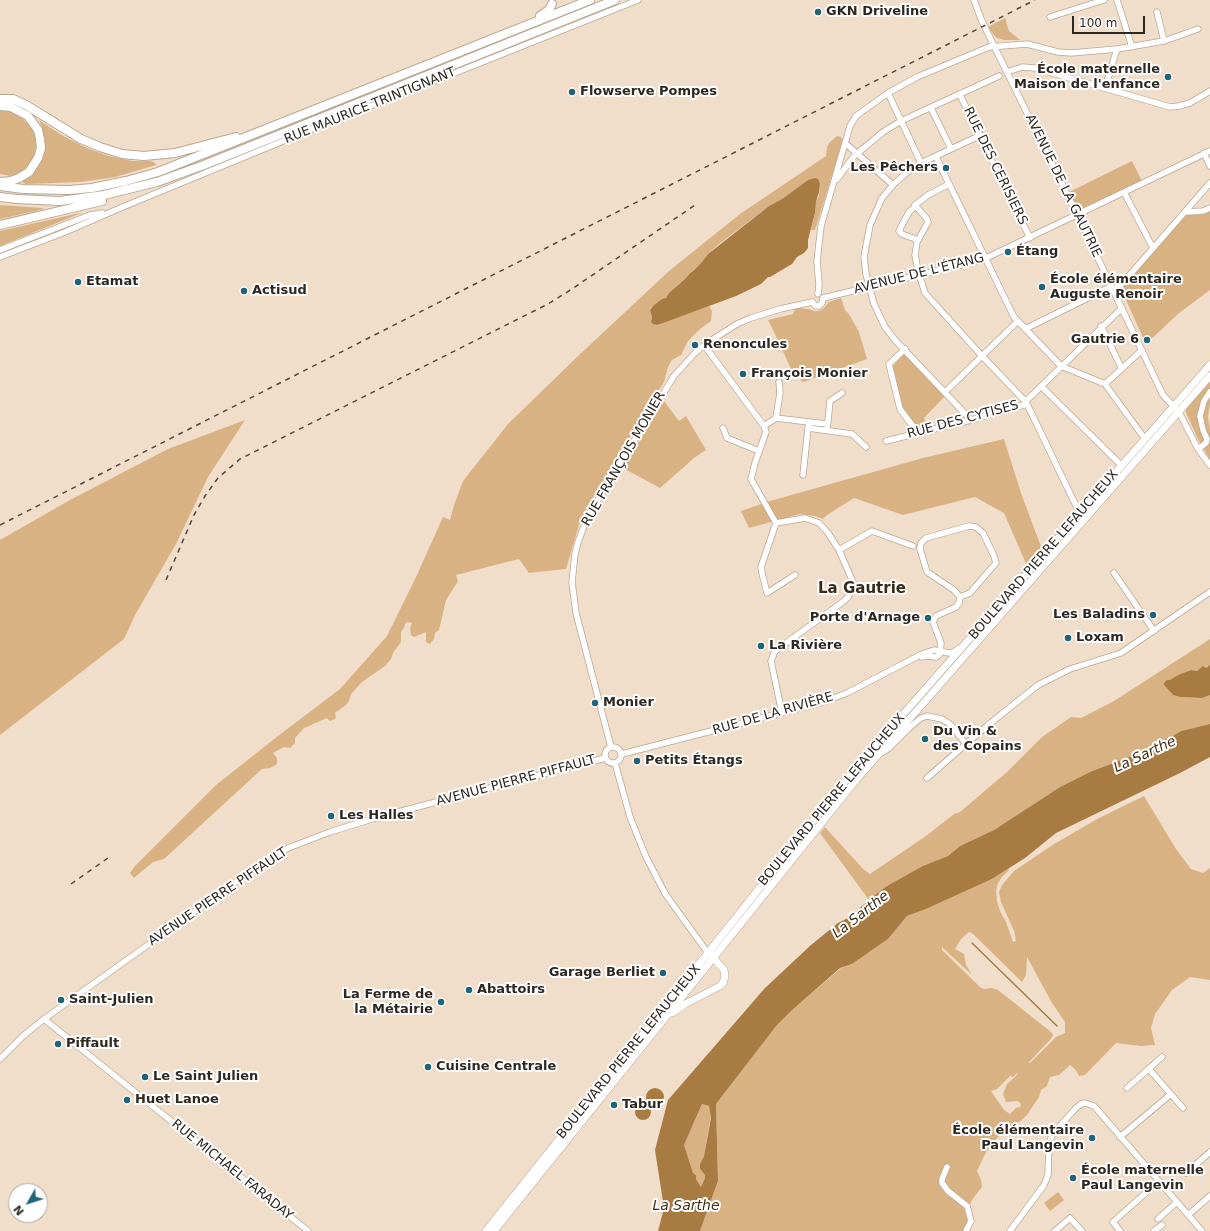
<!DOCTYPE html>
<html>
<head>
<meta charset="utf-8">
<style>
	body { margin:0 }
	#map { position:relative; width:1210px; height:1231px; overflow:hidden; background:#f0deca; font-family:"DejaVu Sans",sans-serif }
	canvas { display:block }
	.north { position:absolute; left:8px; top:1183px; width:40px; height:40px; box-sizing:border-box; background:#fff; border:1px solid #aba9a6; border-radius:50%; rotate:231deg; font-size:11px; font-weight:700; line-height:16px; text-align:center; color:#2e2820 }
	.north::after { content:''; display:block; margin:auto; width:14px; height:18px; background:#226477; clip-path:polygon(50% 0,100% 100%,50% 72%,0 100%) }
	.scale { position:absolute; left:1072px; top:16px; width:73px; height:18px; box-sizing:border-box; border:2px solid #2e2820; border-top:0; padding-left:5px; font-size:12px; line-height:14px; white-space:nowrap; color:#2e2820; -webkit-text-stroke:3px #fff; paint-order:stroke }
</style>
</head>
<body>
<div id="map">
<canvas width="1210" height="1231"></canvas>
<div class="north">N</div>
<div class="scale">100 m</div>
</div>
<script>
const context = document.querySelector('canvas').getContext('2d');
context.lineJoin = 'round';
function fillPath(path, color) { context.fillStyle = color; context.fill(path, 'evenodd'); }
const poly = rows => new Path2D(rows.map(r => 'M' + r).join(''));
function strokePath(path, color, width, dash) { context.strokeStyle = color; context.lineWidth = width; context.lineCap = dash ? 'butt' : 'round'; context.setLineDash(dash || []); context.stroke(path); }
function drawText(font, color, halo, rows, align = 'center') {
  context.font = font + ' "DejaVu Sans",sans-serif'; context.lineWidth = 4; context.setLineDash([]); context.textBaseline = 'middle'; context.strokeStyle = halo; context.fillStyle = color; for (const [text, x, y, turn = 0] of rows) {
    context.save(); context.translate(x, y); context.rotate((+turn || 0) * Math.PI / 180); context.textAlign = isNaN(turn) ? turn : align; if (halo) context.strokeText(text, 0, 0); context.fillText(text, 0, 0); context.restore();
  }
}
fillPath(poly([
	[1005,18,1009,31,1020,40,1004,40,997,38,993,34,988,27],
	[0,110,4,110,14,113,23,119,32,129,35,136,36,144,35,154,32,160,27,167,18,174,10,176,0,174],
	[39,120,63,136,89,149,109,156,132,161,151,161,155,163,156,165,115,177,81,182,25,184,22,182,43,153,44,138,42,127],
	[837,136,841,137,843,140,815,230,811,230,815,213,816,202,819,196,820,184,808,180,782,199,769,206,719,244,708,254,702,262,693,271,690,273,686,278,669,293,666,298,653,306,650,309,652,317,651,322,657,325,709,306,712,311,711,321,700,329,688,341,681,355,672,360,668,367,664,382,591,501,579,525,566,569,529,573,519,559,456,575,458,581,446,600,439,630,435,633,434,639,430,644,426,642,426,632,414,637,411,635,410,628,412,623,407,622,405,624,404,628,401,632,401,642,393,653,391,659,385,666,362,682,351,694,349,701,346,705,335,713,336,717,335,719,330,721,327,718,304,728,295,738,295,743,290,748,284,747,273,753,277,758,277,763,276,765,270,768,262,769,164,859,153,862,134,878,130,873,135,866,216,785,278,736,340,689,387,636,416,577,443,517,450,520,454,505,463,481,508,424,577,357,669,271,740,214,826,156,827,147,829,143],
	[1132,161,1143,183,1077,214,1067,193],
	[0,205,42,208,44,209,0,219],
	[1210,210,1210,290,1179,313,1146,344,1121,289,1186,214],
	[84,212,0,246,0,231],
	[841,298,845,310,849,314,859,332,867,359,803,382,792,371,774,332,768,320,793,314,795,309,799,308,809,309,814,311,818,311,823,309,829,302],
	[904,354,908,356,945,396,924,418,927,428,919,430,901,406,893,366],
	[1210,380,1210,403,1208,417,1210,430,1210,460,1198,439,1186,413,1185,408],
	[664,401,679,421,686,416,706,450,694,458,660,488,623,468],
	[245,420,208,477,176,544,135,615,124,639,0,735,0,540,70,500,168,449],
	[1004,439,1022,496,1042,549,1027,566,1004,513,975,497,903,515,854,498,827,515,823,519,815,516,800,514,749,528,741,511,770,501,923,458],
	[1210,639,1210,665,1206,668,1203,667,1197,671,1191,670,1178,675,1164,685,1173,695,1180,697,1202,698,1210,695,1210,724,1181,731,1171,737,1158,742,1148,750,1092,771,1060,787,994,830,960,846,948,856,887,886,869,900,820,833,825,827,863,869,870,874,926,836,954,814,960,812,1007,772,1042,737,1071,717,1081,718,1114,701],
	[1144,796,1176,849,1191,869,1203,873,1210,868,1210,980,1190,977,1172,990,1155,1014,1151,1028,1155,1045,1141,1046,1116,1043,1085,1075,1079,1076,1076,1070,1070,1065,1059,1075,1050,1077,1047,1086,1041,1090,1039,1097,1027,1115,1008,1132,1007,1129,992,1143,984,1156,977,1171,981,1180,982,1187,972,1200,969,1207,972,1217,964,1231,700,1231,718,1181,716,1104,777,1025,790,1012,841,968,852,964,888,939,907,916,926,909,992,879,1008,869,1009,870,1002,877,998,883,996,891,997,901,1000,911,1006,922,1013,942,1016,941,1014,931,1001,902,999,892,1002,885,1014,871,1054,844,1099,818],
	[969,932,972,933,1022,982,1026,975,1027,957,1052,1003,1065,1022,1065,1033,1056,1037,1031,1062,1028,1063,1051,1039,1053,1035,1051,1032,998,990,992,988,984,989,980,987,942,950,942,947,972,975,966,965,964,954,955,949,961,939],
	[1018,1072,1016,1076,1007,1084,1003,1094,1006,1102,1018,1101,1021,1104,1020,1107,1016,1108,1010,1114,1004,1110,991,1091,997,1089,1010,1076,1013,1077],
	[702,1104,709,1106,711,1115,704,1156,700,1164,700,1169,705,1175,705,1178,701,1187,696,1179,696,1174,693,1174,684,1145],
	[1058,1192,1064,1200,1050,1211,1044,1203]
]), '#d9b284');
fillPath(poly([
	[815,178,818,179,820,184,819,192,816,202,815,213,808,240,808,248,804,253,797,257,792,264,770,277,768,277,761,284,736,296,666,322,657,325,653,324,651,322,652,317,650,310,653,306,662,299,666,298,669,293,686,278,690,273,693,271,702,262,708,254,769,206,782,199,808,180],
	[1210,665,1210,695,1202,698,1180,697,1173,695,1164,685,1164,683,1167,680,1170,680,1178,675,1191,670,1197,671,1203,666,1206,668],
	[1210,724,1210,757,1180,773,1056,833,1025,858,992,879,926,909,907,916,888,939,852,964,840,968,790,1012,777,1025,716,1104,718,1181,700,1231,658,1231,664,1208,655,1150,668,1100,765,988,811,945,838,923,848,918,875,895,887,886,923,866,948,856,960,846,994,830,1060,787,1092,771,1148,750,1158,742,1171,737,1181,731],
	[702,1104,709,1106,711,1118,704,1156,700,1164,700,1169,705,1175,705,1178,701,1187,696,1179,696,1175,693,1173,684,1145],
	'646 1097a9 9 0 1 1 18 0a9 9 0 1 1-18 0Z',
	'635 1112a8 8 0 1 1 16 0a8 8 0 1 1-16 0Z'
]), '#a87b42');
strokePath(poly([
	[972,943,1057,1026]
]), '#a87b42', 1.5);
const minor = poly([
	[974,0,981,19,994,46,1074,208,1163,395,1179,412,1198,449,1210,465],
	[1117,0,1132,47],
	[1157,12,1164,41],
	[1050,17,1104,0],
	[1007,72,1022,67,1035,68,1170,107,1179,106,1190,103,1210,91],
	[1105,88,1117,49],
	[888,93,921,163],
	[960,95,1030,238],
	[931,108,951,149],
	[845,143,893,185],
	[1204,153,1210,166],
	[936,157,1014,317,1061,366,1105,384,1145,439],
	[837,179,855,155,883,132,901,121,999,76],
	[949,184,928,195,915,205,927,219,928,222,917,242,915,255,918,271,925,293,982,356,1026,402,1080,514],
	[1124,192,1153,248],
	[916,206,909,212,902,225,899,231,902,234,918,240],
	[1186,212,1203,211,1210,208],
	[0,250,90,215,102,213],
	[0,257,65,232,125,206,361,109,382,102,638,0],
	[818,294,819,285,817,261,821,226,850,126,856,116,888,93,917,77,989,47,1027,44,1058,52,1071,53,1117,49,1164,41,1198,29],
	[823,298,982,260,1210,151],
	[812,302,816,306,819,306,822,303,823,298],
	[1101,326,1122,369],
	[1025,329,1108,288,1113,289,1120,286,1210,183],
	[704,345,764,426,766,432,755,463,751,479,776,523],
	[905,349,889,364,900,409,918,433],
	[1105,384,1142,350],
	[1041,386,1122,466],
	[945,392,1018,321],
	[776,418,780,393,779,382],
	[971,420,895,340,885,327,874,304,866,274,864,257,870,225,882,198,893,185,905,174,921,163,981,135],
	[809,422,827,424],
	[764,426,776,418,809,422,808,428,852,434,866,447],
	[723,428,727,438,759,451],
	[827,430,830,401,842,393],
	[886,441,971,420,1024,405,1027,400,1122,308],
	[1198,449,1206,443,1207,439,1203,430,1200,416,1204,401,1210,392],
	[803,475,808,428],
	[839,550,872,531,913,546],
	[1114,573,1154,631],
	[922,657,928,656,936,657,940,654,941,643,933,622,936,616,956,607,959,603,960,597,954,590,927,572,920,549,921,543,926,538,969,526,976,527,983,533,994,556,996,563,970,593,960,597],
	[782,713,771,661,775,651,844,601,848,597,852,588,853,582,839,550,828,533,819,523,805,518,776,523,761,567,762,573,767,593,795,575],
	'605 755a8 8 0 1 1 16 0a8 8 0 1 1-16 0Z',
	[611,747,576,613,572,582,575,554,578,542,588,516,674,376,695,353,704,345,737,324,751,318,780,309,812,302],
	[883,752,889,748,909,728,921,718,927,716,942,719,950,724,966,744],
	[622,754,820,703,847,693,922,654,934,650,949,653,954,652,959,648],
	[615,763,630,817,646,857,666,895,708,953],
	[927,778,988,725,1038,685,1070,669,1121,653,1210,592],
	[44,1019,308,1231],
	[0,1059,23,1036,44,1019,247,874,288,848,330,832,375,818,605,758],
	[1149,1069,1183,1108],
	[1127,1088,1162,1057],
	[1120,1137,1171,1094],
	[947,1167,942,1179,942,1183,948,1191,967,1206,971,1221,966,1231],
	[1186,1173,1210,1152],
	[1188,1215,1210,1196],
	[1158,1219,1177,1202],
	[1010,1231,1044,1185,1048,1175,1049,1144,1052,1135,1075,1109,1081,1104,1085,1103,1094,1106,1101,1114,1202,1231],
	[1055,1231,1070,1218,1082,1231],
	[1120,1231,1113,1222,1159,1181],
	[1154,1231,1162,1225]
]);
const major = poly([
	[672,1013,685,1004,720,986,723,983,725,976,724,970,711,955],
	[486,1231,849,776,1210,365],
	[494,1231,856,780,1210,376]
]);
const highway = poly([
	[540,16,549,10,552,4],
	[0,99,13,99,26,105,81,139,100,147,122,154,144,156,175,153,236,137],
	[0,106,11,107,28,116,38,130,40,139,41,148,38,158,29,172,19,178,11,181,0,182],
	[0,186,23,189,69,190,92,188,126,181,158,172,590,0],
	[0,197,17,199,60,201,104,195,157,182,204,165,615,0],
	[0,225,102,201]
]);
strokePath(minor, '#b9a895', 7);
strokePath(major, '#b9a895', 8);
strokePath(highway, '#b9a895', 10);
strokePath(minor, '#fff', 5.5);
strokePath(major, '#fff', 7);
strokePath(highway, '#fff', 8);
strokePath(poly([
	[0,525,1035,0],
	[166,580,194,515,205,496,218,478,240,459,548,304,572,289,698,203],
	[71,884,108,858]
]), '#51493f', 1.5, [5, 5]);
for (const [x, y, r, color] of [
	[818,12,4,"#226477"],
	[1168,77,4,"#226477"],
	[572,92,4,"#226477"],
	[946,168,4,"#226477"],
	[1008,252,4,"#226477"],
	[78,282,4,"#226477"],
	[1042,287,4,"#226477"],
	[244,291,4,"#226477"],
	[1147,340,4,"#226477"],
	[695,345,4,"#226477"],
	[743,374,4,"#226477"],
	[1153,615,4,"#226477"],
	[928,618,4,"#226477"],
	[1068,638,4,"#226477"],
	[761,646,4,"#226477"],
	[595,703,4,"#226477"],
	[925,739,4,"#226477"],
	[637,761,4,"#226477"],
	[331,816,4,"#226477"],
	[663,973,4,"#226477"],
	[469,990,4,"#226477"],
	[61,1000,4,"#226477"],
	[441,1002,4,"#226477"],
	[58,1044,4,"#226477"],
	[428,1067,4,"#226477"],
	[145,1077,4,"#226477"],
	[127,1100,4,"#226477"],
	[614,1105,4,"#226477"],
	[1092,1138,4,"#226477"],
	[1073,1178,4,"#226477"]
]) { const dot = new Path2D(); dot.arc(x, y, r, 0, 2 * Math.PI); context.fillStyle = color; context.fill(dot); strokePath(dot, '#fff', 1.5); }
drawText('bold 13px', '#2e2820', '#fff', [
	["GKN Driveline",826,12],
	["École maternelle",1160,70,"right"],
	["Maison de l'enfance",1160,85,"right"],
	["Flowserve Pompes",580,92],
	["Les Pêchers",938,168,"right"],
	["Étang",1016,252],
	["École élémentaire",1050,280],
	["Auguste Renoir",1050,295],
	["Etamat",86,282],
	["Actisud",252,291],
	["Gautrie 6",1139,340,"right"],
	["Renoncules",703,345],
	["François Monier",751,374],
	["Les Baladins",1145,615,"right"],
	["Porte d'Arnage",920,618,"right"],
	["Loxam",1076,638],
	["La Rivière",769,646],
	["Monier",603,703],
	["Du Vin &",933,732],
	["des Copains",933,747],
	["Petits Étangs",645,761],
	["Les Halles",339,816],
	["Garage Berliet",655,973,"right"],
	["Abattoirs",477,990],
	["La Ferme de",433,995,"right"],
	["la Métairie",433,1010,"right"],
	["Saint-Julien",69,1000],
	["Piffault",66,1044],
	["Cuisine Centrale",436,1067],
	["Le Saint Julien",153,1077],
	["Huet Lanoe",135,1100],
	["Tabur",622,1105],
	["École élémentaire",1084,1131,"right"],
	["Paul Langevin",1084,1146,"right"],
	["École maternelle",1081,1171],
	["Paul Langevin",1081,1186]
], 'left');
drawText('13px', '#2e2820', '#fff', [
	["RUE MAURICE TRINTIGNANT",370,106,-22],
	["RUE DES CERISIERS",995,166,64],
	["AVENUE DE LA GAUTRIE",1063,186,64],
	["AVENUE DE L'ÉTANG",919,274,-14],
	["RUE DES CYTISES",963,420,-15],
	["RUE FRANÇOIS MONIER",624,459,-60],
	["BOULEVARD PIERRE LEFAUCHEUX",1044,555,-49],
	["RUE DE LA RIVIÈRE",773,714,-16],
	["AVENUE PIERRE PIFFAULT",516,781,-15],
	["BOULEVARD PIERRE LEFAUCHEUX",832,800,-50],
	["AVENUE PIERRE PIFFAULT",218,897,-34],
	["BOULEVARD PIERRE LEFAUCHEUX",629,1052,-51],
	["RUE MICHAEL FARADAY",232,1170,39]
]);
drawText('italic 14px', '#453016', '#fff', [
	["La Sarthe",1145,755,-25],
	["La Sarthe",861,915,-38],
	["La Sarthe",686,1206]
]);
drawText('bold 15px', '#382b1b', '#fff', [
	["La Gautrie",862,589]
]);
</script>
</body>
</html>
